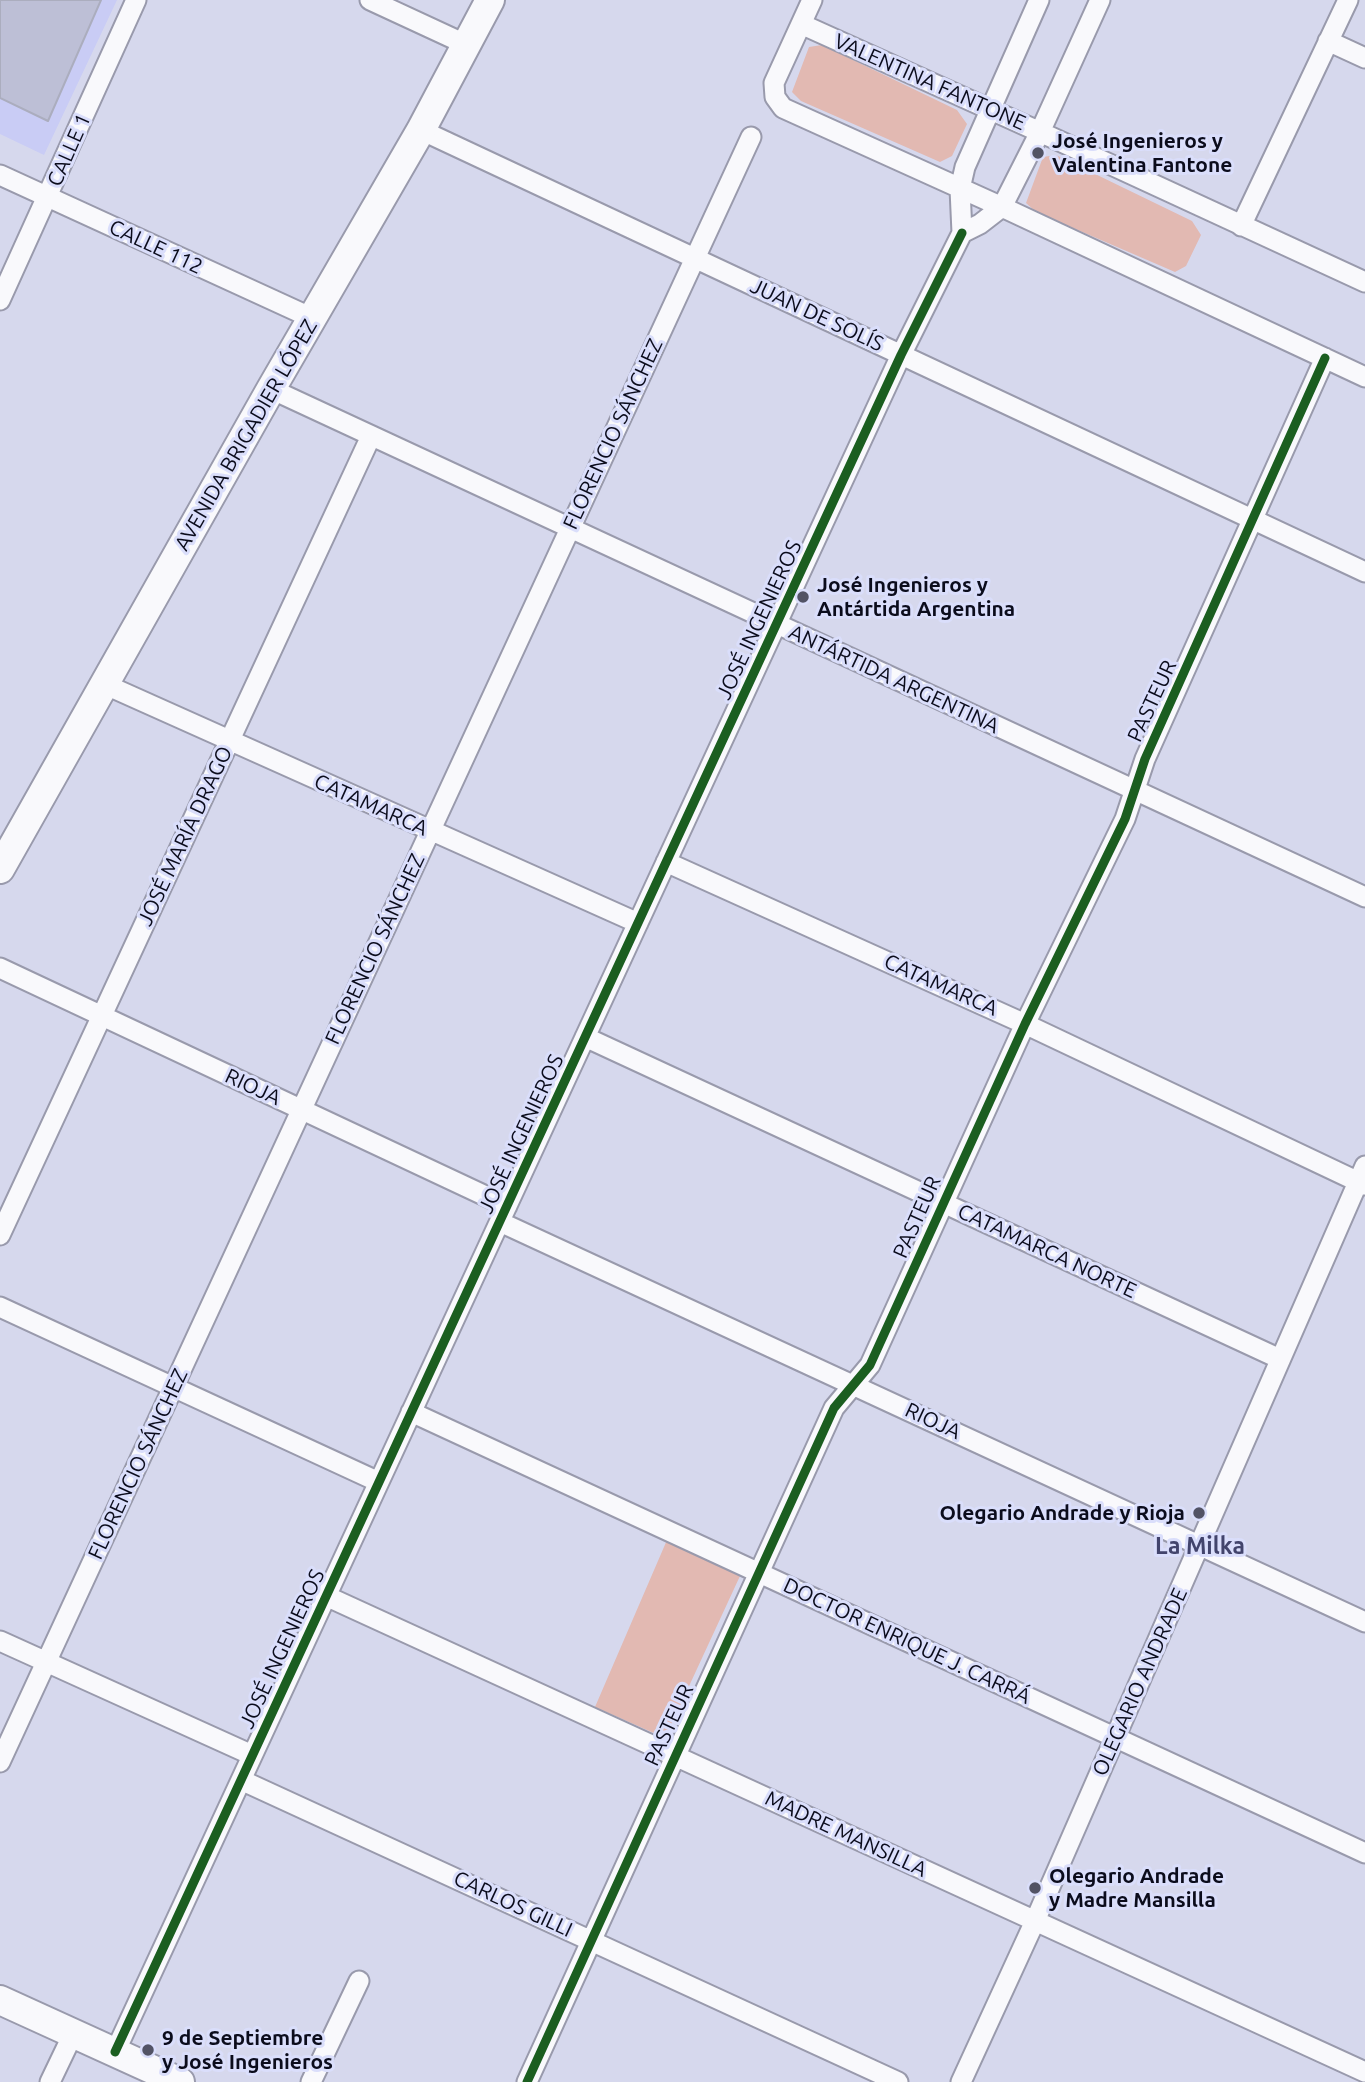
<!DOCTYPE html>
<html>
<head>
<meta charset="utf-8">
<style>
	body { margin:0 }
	canvas { display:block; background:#d6d8ed }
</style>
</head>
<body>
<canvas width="1365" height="2082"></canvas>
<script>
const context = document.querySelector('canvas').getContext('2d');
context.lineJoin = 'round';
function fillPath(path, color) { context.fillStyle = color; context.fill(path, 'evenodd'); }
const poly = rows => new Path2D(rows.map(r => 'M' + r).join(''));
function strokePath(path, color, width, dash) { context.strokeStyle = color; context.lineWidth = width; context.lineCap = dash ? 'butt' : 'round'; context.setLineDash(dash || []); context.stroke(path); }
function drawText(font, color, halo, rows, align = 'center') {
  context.font = font + ' Ubuntu,sans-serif'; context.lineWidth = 6; context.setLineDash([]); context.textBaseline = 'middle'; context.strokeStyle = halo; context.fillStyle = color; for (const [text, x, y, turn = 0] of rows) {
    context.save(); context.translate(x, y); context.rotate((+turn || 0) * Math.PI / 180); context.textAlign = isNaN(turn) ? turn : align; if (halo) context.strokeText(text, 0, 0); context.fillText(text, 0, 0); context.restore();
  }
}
fillPath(poly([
	[0,0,117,0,44,155,0,134]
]), '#c9ccf5');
fillPath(poly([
	[822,45,957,110,967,124,952,156,940,162,801,101,792,92,809,47],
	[1056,155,1192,221,1201,235,1186,266,1175,272,1036,212,1026,203,1043,157],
	[667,1540,740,1576,665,1738,595,1707]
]), '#e2b9b2');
const building = poly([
	[0,0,101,0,48,121,0,98,0,0]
]);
fillPath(building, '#bdbfd6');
strokePath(building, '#abadbe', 2);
const street = poly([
	[370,0,465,44],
	[812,0,774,83,775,97,783,108,1002,207,1365,377],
	[801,24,1040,132,1365,282],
	[1328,41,1365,58],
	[421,130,1365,572],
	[0,175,312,318],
	[1241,226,1348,0],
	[962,233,980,224,1002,207,1040,132,1100,0],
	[962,233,960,189,965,167,1039,0],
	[0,300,136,0],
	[271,389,1365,897],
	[104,684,638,923],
	[666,862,1025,1024,1365,1185],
	[0,968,507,1206],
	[585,1037,1280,1359],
	[500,1222,1365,1622],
	[0,1235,371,436],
	[0,1307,379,1482],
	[411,1412,1365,1853],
	[326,1596,1365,2072],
	[0,1641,252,1755],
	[0,1762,751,137],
	[241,1780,898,2082],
	[115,2052,901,355,962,233],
	[50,2082,73,2034],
	[311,2082,359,1981],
	[527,2082,834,1408,870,1365,1025,1024,1125,819,1145,759,1325,358],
	[961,2082,1035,1921,1365,1166]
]);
const secondary = poly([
	[0,869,271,389,421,130,490,0],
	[0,2000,180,2082]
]);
strokePath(street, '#999aac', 23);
strokePath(secondary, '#999aac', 32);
strokePath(street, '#f9f9fc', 19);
strokePath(secondary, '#f9f9fc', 28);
strokePath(poly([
	[115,2052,901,355,962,233],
	[527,2082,834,1408,870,1365,1025,1024,1125,819,1145,759,1325,358]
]), '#1b5e20', 9);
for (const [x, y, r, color] of [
	[1038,153,7,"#525365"],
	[803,597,7,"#525365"],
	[1199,1513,7,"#525365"],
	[1035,1888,7,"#525365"],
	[148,2050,7,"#525365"]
]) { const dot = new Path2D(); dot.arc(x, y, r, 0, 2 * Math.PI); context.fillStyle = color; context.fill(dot); strokePath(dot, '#dadefb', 2.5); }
drawText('21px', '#0b0c1c', '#dadefb', [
	["VALENTINA FANTONE",930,82,24],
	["CALLE 1",69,150,-66],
	["CALLE 112",156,247,25],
	["JUAN DE SOLÍS",817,315,25],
	["FLORENCIO SÁNCHEZ",613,434,-65],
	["AVENIDA BRIGADIER LÓPEZ",246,435,-60],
	["JOSÉ INGENIEROS",759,620,-65],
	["ANTÁRTIDA ARGENTINA",894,679,25],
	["PASTEUR",1152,701,-65],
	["CATAMARCA",371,805,24],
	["JOSÉ MARÍA DRAGO",185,836,-65],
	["FLORENCIO SÁNCHEZ",375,949,-65],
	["CATAMARCA",941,985,24],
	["RIOJA",253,1087,25],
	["JOSÉ INGENIEROS",521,1134,-65],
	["PASTEUR",917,1217,-66],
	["CATAMARCA NORTE",1047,1251,25],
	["RIOJA",933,1421,25],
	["FLORENCIO SÁNCHEZ",138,1464,-65],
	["DOCTOR ENRIQUE J. CARRÁ",907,1641,25],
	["JOSÉ INGENIEROS",282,1649,-65],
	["OLEGARIO ANDRADE",1140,1682,-66],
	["PASTEUR",669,1725,-65],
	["MADRE MANSILLA",846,1834,25],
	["CARLOS GILLI",513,1904,25]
]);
drawText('bold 21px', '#0b0c1c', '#dadefb', [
	["José Ingenieros y",1052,141],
	["Valentina Fantone",1052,165],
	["José Ingenieros y",817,585],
	["Antártida Argentina",817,609],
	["Olegario Andrade y Rioja",1185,1513,"right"],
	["Olegario Andrade",1049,1876],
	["y Madre Mansilla",1049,1900],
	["9 de Septiembre",162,2038],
	["y José Ingenieros",162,2062]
], 'left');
drawText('bold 23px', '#42446c', '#dadefb', [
	["La Milka",1200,1546]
]);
</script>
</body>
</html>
